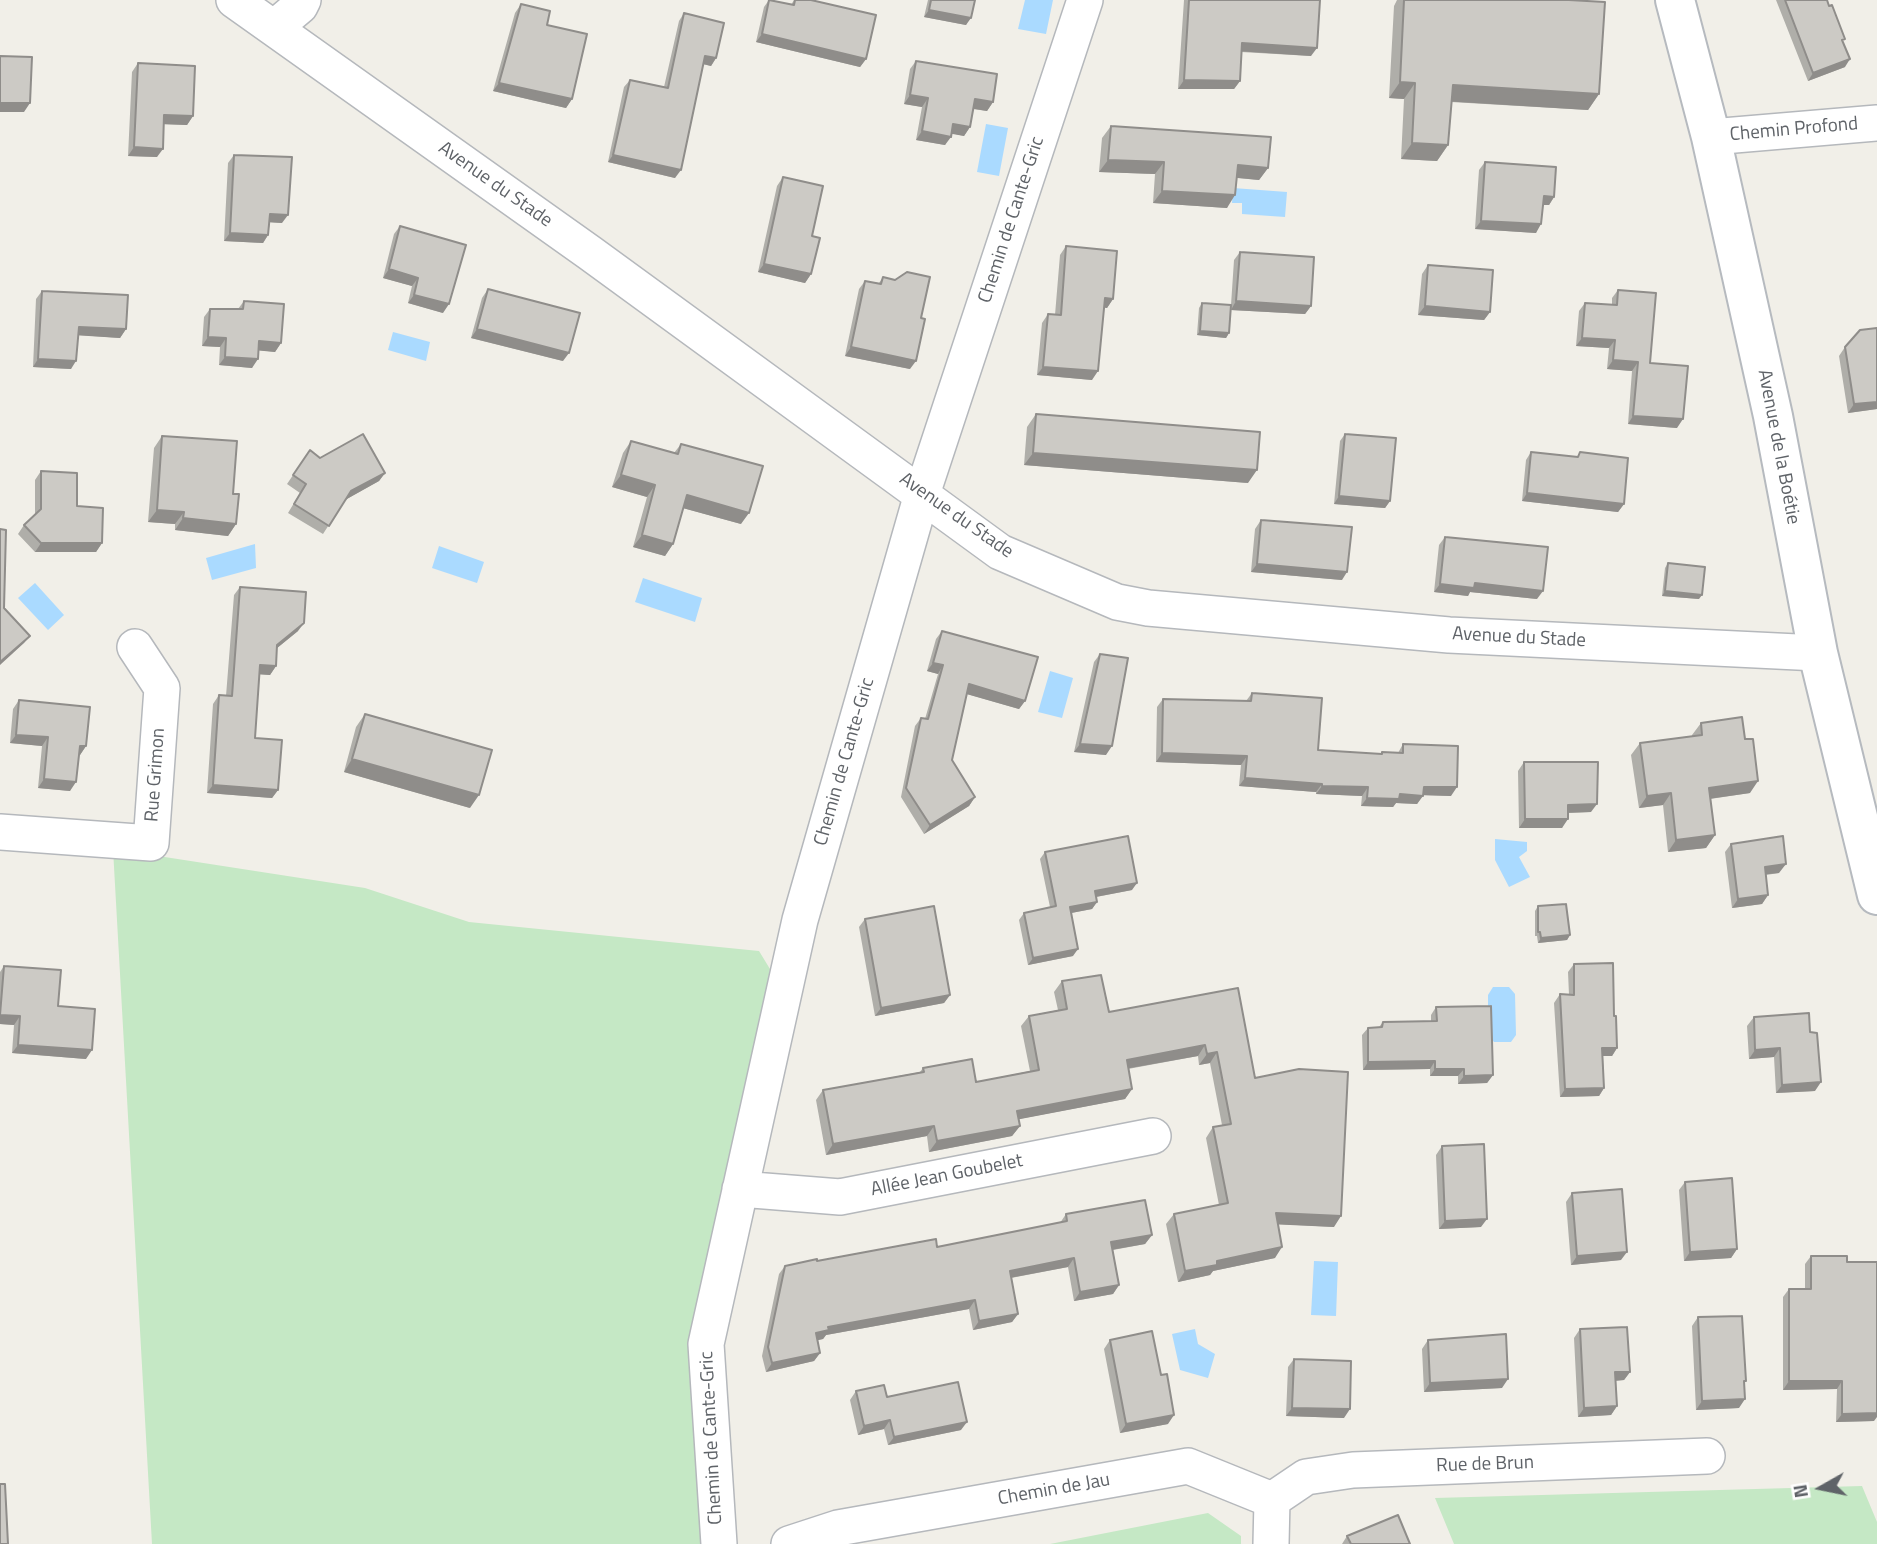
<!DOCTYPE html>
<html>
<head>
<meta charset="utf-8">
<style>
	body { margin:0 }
	#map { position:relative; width:1877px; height:1544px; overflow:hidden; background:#f1efe8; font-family:"Titillium Web",sans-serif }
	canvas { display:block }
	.north { position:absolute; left:1786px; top:1453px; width:70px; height:70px; -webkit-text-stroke:5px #fff; paint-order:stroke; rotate:261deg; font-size:19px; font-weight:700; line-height:28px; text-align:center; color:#5f6368 }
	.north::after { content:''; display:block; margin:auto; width:24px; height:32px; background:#5f6368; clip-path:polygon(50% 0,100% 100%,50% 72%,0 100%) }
</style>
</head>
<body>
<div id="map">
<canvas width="1877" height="1544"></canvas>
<div class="north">N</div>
</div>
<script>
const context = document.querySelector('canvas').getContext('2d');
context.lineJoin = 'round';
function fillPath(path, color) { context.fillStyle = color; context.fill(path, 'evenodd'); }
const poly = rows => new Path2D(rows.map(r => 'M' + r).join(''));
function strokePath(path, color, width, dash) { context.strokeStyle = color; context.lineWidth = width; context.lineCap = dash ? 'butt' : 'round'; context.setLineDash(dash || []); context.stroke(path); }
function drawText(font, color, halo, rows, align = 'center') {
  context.font = font + ' "Titillium Web",sans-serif'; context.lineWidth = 7; context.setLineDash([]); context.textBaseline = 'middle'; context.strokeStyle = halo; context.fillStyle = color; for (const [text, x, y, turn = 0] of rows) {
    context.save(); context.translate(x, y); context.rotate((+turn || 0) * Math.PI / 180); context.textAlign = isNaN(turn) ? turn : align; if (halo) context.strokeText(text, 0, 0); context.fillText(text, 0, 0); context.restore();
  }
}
fillPath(poly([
	[113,849,365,888,469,922,759,951,770,969,698,1349,705,1544,152,1544],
	[1862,1486,1877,1522,1877,1544,1454,1544,1435,1498],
	[1208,1513,1241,1536,1241,1544,1050,1544]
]), '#c5e8c5');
fillPath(poly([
	[1025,0,1053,0,1046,34,1018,29],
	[986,124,1008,128,999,176,977,172],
	[1233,188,1287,192,1285,217,1242,214,1242,203,1232,203],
	[393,332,430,342,426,361,388,350],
	[255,544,256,568,212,580,206,558],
	[439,546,484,562,477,583,432,568],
	[643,578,702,598,695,622,635,602],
	[35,583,64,615,48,630,18,598],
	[1050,671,1073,678,1062,718,1038,712],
	[1495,839,1527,842,1527,851,1519,857,1530,877,1509,887,1495,860],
	[1493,987,1509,987,1515,994,1516,1035,1511,1042,1494,1042,1488,1035,1488,995],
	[1314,1261,1338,1262,1336,1316,1311,1315],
	[1195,1329,1198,1344,1215,1354,1208,1378,1180,1370,1172,1334]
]), '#aadaff');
const minor = poly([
	[234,0,590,253,1000,552,1117,602,1148,608,1449,635,1818,653],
	[274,28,300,6,303,0],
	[1711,137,1877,123],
	[0,832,151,843,162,688,135,647],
	[740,1189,840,1197,1153,1136],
	[1272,1500,1306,1477,1353,1470,1707,1456],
	[719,1544,706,1344,800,920,922,494,1085,0],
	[789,1544,838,1528,1188,1466,1272,1500,1271,1544]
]);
const secondary = poly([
	[1675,0,1711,137,1773,416,1818,653,1877,895]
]);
strokePath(minor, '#b5b8bc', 38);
strokePath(secondary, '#b6babf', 42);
strokePath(minor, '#fff', 35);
strokePath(secondary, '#fff', 38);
fillPath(poly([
	[769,0,791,5,794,0,811,0,866,59,860,67,756,42,764,7],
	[928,0,975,0,966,25,924,17],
	[1184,0,1320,0,1311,56,1241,52,1240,81,1234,89,1178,89],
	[1397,0,1569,0,1599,94,1588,110,1451,102,1448,145,1437,161,1401,159,1404,99,1389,98,1394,6],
	[1776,0,1827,0,1845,67,1808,81],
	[521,4,547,25,572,99,566,108,493,91,515,13],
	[684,13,716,58,711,66,703,64,675,178,608,162,624,87,630,80,664,87,679,21],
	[916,61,993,102,987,111,973,109,970,127,964,136,951,133,945,145,916,140,922,107,904,104,910,69],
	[138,63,193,116,187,125,164,124,157,157,128,156,132,72],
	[1111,126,1268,168,1259,180,1237,178,1227,208,1153,203,1155,174,1099,172,1102,138],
	[234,155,282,223,270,222,268,235,263,243,224,241,228,163],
	[1485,162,1554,197,1549,205,1543,205,1536,233,1475,229,1479,170],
	[783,177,812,236,811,274,805,283,758,272,777,186],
	[400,226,443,313,408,303,412,286,383,278,394,234],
	[1066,246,1113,299,1107,308,1104,307,1092,380,1037,375,1042,323,1048,314,1055,315,1060,255],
	[1240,252,1311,306,1305,314,1231,310,1229,333,1226,338,1197,335,1199,308,1202,303,1231,305,1234,260],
	[1428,265,1490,312,1484,320,1418,315,1422,274],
	[883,277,910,369,845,356,859,289,865,281,879,283],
	[488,289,563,361,471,338,482,298],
	[1618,290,1650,363,1677,428,1628,424,1632,371,1607,369,1609,348,1576,346,1579,311,1585,303,1612,305,1612,298],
	[42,291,126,329,120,338,79,335,71,369,33,367,36,299],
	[244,301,281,343,275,352,259,350,252,368,219,365,220,347,202,346,204,317,210,309,238,309],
	[1877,328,1877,409,1848,413,1839,356,1845,347],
	[1036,414,1248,483,1024,465,1027,427],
	[1345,434,1390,501,1385,508,1334,504,1340,441],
	[162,436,233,494,236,524,228,536,175,530,175,524,148,522,154,448],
	[631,441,674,453,681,444,741,524,683,508,673,544,665,556,633,547,647,497,612,487,623,453],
	[310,450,320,458,385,473,379,481,345,500,323,534,288,513,300,493,287,484],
	[1531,452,1577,457,1580,452,1624,504,1618,512,1522,501,1526,460],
	[41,471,77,506,102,543,96,552,35,552,18,534,24,525,35,515,35,480],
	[1261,520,1342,580,1251,572,1255,529],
	[1445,537,1537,599,1470,592,1468,596,1434,592,1439,545],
	[1668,563,1699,599,1662,596,1665,568],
	[240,587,298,631,277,648,276,666,270,675,259,674,255,738,278,790,272,798,207,793,213,704,219,695,226,696,234,595],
	[942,631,1025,701,1019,709,967,694,952,760,975,797,969,806,924,834,901,797,915,726,921,718,925,719,938,674,927,671,936,639],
	[1100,654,1106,755,1074,752,1094,662],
	[1252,693,1318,750,1380,754,1382,752,1398,753,1403,744,1451,796,1423,795,1417,804,1396,803,1393,807,1361,806,1362,796,1316,794,1316,792,1239,786,1241,765,1156,762,1157,707,1163,699,1246,701],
	[19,700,86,746,80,755,79,755,70,791,38,788,42,746,10,743,13,709],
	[365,714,470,808,344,772,356,727],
	[1701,723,1750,793,1710,799,1715,835,1706,848,1668,852,1663,805,1639,808,1631,755,1640,743,1692,736,1692,735],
	[1524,762,1591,812,1568,813,1562,828,1519,828,1518,771],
	[1731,844,1779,873,1766,875,1768,895,1762,904,1732,908,1725,852],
	[1045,852,1132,890,1096,897,1097,902,1092,909,1071,913,1073,956,1028,965,1019,920,1024,913,1050,907,1040,859],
	[1538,906,1570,935,1567,940,1538,943,1537,936,1535,936,1535,911],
	[865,919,950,995,944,1003,875,1016,859,927],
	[1574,964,1614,1016,1617,1048,1612,1056,1603,1056,1604,1088,1599,1096,1560,1097,1554,1003,1560,994,1569,995,1568,972],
	[4,966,86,1059,12,1053,14,1025,0,1024,0,972],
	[1062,981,1109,1012,1238,988,1255,1078,1334,1227,1278,1224,1275,1258,1213,1271,1210,1275,1178,1282,1166,1224,1174,1214,1219,1205,1206,1138,1213,1127,1222,1125,1210,1063,1199,1065,1198,1056,1128,1069,1132,1089,1125,1099,1019,1119,1020,1126,1012,1136,929,1152,927,1136,826,1155,816,1100,823,1090,920,1072,923,1068,976,1082,1030,1071,1021,1026,1029,1016,1058,1010,1054,992],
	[1436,1007,1493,1075,1487,1083,1458,1084,1458,1076,1430,1076,1430,1069,1363,1070,1362,1035,1368,1028,1379,1027,1383,1022,1431,1021,1431,1015],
	[1754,1017,1815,1091,1776,1093,1774,1057,1749,1059,1747,1026],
	[1442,1146,1481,1227,1439,1229,1436,1155],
	[1685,1182,1737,1249,1731,1258,1684,1261,1679,1190],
	[1572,1193,1621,1260,1571,1265,1566,1202],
	[1066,1214,1152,1235,1145,1244,1113,1250,1119,1285,1113,1294,1074,1301,1068,1267,1011,1278,1018,1314,1012,1322,973,1330,969,1309,826,1335,823,1339,817,1340,820,1353,814,1361,766,1372,762,1356,779,1274,785,1266,937,1247,1060,1223],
	[1811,1256,1847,1262,1874,1421,1836,1422,1837,1389,1783,1390,1783,1297,1789,1289,1805,1289,1805,1264],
	[1698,1317,1739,1408,1696,1410,1692,1326],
	[1580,1329,1630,1372,1624,1380,1616,1381,1617,1406,1611,1415,1578,1417,1574,1338],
	[1110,1340,1168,1424,1120,1433,1104,1349],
	[1428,1340,1502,1388,1424,1392,1422,1349],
	[1294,1359,1344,1418,1286,1416,1288,1367],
	[856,1391,887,1397,961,1430,888,1445,884,1429,858,1435,850,1400],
	[1347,1536,1410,1544,1342,1544]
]), '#afaea9');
fillPath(poly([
	[929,10,971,18,966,25,924,17],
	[762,34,866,59,860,67,756,42],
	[1242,43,1317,48,1311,56,1236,51],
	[705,56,716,58,711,66,699,63],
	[1850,59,1845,67,1808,81,1813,73],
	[1184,80,1240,81,1234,89,1178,89],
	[1400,82,1415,83,1404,99,1389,98],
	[499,83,572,99,566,108,493,91],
	[1453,85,1599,94,1588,110,1442,101],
	[910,95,928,98,922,107,904,104],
	[975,99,993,102,987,111,969,108],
	[0,103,30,103,24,112,0,112],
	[164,115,193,116,187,125,158,124],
	[953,124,970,127,964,136,947,133],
	[922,131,951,137,945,145,916,140],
	[1412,143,1448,145,1437,161,1401,159],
	[134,147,163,149,157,157,128,156],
	[613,155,681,170,675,178,608,162],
	[1108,160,1164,162,1155,174,1099,172],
	[1238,165,1268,168,1259,180,1229,177],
	[1162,191,1235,195,1227,208,1153,203],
	[1544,196,1554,197,1549,205,1538,205],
	[270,214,288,215,282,223,264,222],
	[1481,221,1541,224,1536,233,1475,229],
	[230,233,268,235,263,243,224,241],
	[764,264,811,274,805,283,758,272],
	[389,269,418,278,412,286,383,278],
	[414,295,449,304,443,313,408,303],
	[1105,298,1113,299,1107,308,1099,307],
	[1236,301,1311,306,1305,314,1231,310],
	[1425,306,1490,312,1484,320,1418,315],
	[79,327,126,329,120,338,73,335],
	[477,329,569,353,563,361,471,338],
	[1200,331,1229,333,1226,338,1197,335],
	[208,337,226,338,220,347,202,346],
	[1582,338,1615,340,1609,348,1576,346],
	[259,341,281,343,275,352,253,350],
	[851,347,916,361,910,369,845,356],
	[225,357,258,359,252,368,219,365],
	[38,359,76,361,71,369,33,367],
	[1613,360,1638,362,1632,371,1607,369],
	[1043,367,1098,371,1092,380,1037,375],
	[1877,402,1877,409,1848,413,1854,404],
	[1633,416,1683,419,1677,428,1628,424],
	[1033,453,1257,470,1248,483,1024,465],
	[385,473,379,481,345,500,351,491],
	[621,475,655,485,647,497,612,487],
	[1527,493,1624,504,1618,512,1522,501],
	[687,495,749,513,741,524,679,507],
	[1339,496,1390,501,1385,508,1334,504],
	[157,510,184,512,175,524,148,522],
	[183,518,236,524,228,536,175,530],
	[642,535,673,544,665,556,633,547],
	[41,543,102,543,96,552,35,552],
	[1257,564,1347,572,1342,580,1251,572],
	[1475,583,1543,591,1537,599,1470,592,1468,596,1434,592,1440,584],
	[1665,591,1702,595,1699,599,1662,596],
	[304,623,298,631,271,653,277,645],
	[30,636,24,643,0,665,0,662],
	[933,663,943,665,938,674,927,671],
	[260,665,276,666,270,675,254,674],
	[969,684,1025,701,1019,709,963,693],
	[16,735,48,737,42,746,10,743],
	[1080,744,1112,746,1106,755,1074,752],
	[80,746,86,746,80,755,74,754],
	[1162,753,1247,756,1241,765,1156,762],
	[352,759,479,795,470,808,344,772],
	[1245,778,1322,784,1316,792,1239,786],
	[44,779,76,782,70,791,38,788],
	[1758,781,1750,793,1701,800,1709,788],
	[213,785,278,790,272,798,207,793],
	[1322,786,1368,787,1362,796,1316,794],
	[1424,787,1457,787,1451,796,1418,795],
	[1671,793,1663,805,1639,808,1647,796],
	[1400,794,1423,796,1417,804,1396,803,1393,807,1361,806,1367,798],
	[975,797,969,806,924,834,930,825],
	[1597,804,1591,812,1562,813,1568,805],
	[1525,819,1568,819,1562,828,1519,828],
	[1715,835,1706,848,1668,852,1676,840],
	[1786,864,1779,873,1759,875,1765,867],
	[1137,883,1132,890,1090,898,1095,891],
	[1768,895,1762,904,1732,908,1738,899],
	[1097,902,1092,909,1066,914,1070,907],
	[1570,935,1567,940,1538,943,1541,938],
	[1078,949,1073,956,1028,965,1033,958],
	[950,995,944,1003,875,1016,881,1008],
	[0,1015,20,1016,14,1025,0,1024],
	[18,1045,92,1050,86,1059,12,1053],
	[1205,1045,1198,1056,1119,1070,1127,1060],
	[1602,1048,1617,1048,1612,1056,1597,1056],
	[1780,1048,1774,1057,1749,1059,1755,1050],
	[1217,1052,1210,1063,1199,1065,1207,1054],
	[1435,1061,1430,1069,1363,1070,1368,1062],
	[1435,1069,1464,1069,1458,1076,1430,1076],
	[1493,1075,1487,1083,1458,1084,1464,1076],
	[1821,1082,1815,1091,1776,1093,1782,1085],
	[1604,1088,1599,1096,1560,1097,1565,1089],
	[1132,1089,1125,1099,1010,1121,1017,1111],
	[934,1126,927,1136,826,1155,833,1144],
	[1020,1126,1012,1136,929,1152,937,1141],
	[1276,1213,1341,1216,1334,1227,1268,1224],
	[1487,1219,1481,1227,1439,1229,1445,1221],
	[1152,1235,1145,1244,1105,1251,1111,1242],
	[1282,1247,1275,1258,1213,1271,1210,1275,1178,1282,1185,1271,1217,1261],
	[1737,1249,1731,1258,1684,1261,1690,1252],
	[1627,1252,1621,1260,1571,1265,1577,1256],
	[1074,1258,1068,1267,1004,1279,1010,1271],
	[1119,1285,1113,1294,1074,1301,1080,1292],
	[975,1300,969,1309,826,1335,823,1339,810,1342,816,1333,828,1327],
	[1018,1314,1012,1322,973,1330,979,1321],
	[820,1353,814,1361,766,1372,772,1363],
	[1615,1372,1630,1372,1624,1380,1609,1381],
	[1508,1379,1502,1388,1424,1392,1430,1383],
	[1789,1381,1842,1381,1837,1389,1783,1390],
	[1745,1399,1739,1408,1696,1410,1702,1401],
	[1617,1406,1611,1415,1578,1417,1584,1408],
	[1292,1408,1350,1409,1344,1418,1286,1416],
	[1877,1413,1877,1417,1874,1421,1836,1422,1842,1414],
	[1174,1415,1168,1424,1120,1433,1126,1424],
	[890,1420,884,1429,858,1435,864,1426],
	[967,1422,961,1430,888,1445,894,1437]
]), '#8f8d8a');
const building = poly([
	[769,0,794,5,795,0,811,0,876,15,866,59,762,34,769,0],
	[931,0,975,0,971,18,929,10,931,0],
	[1189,0,1320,0,1317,48,1242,43,1240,81,1184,80,1189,0],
	[1404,0,1569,0,1605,2,1599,94,1453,85,1448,145,1412,143,1415,83,1400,82,1404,0],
	[1785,0,1827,0,1829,6,1832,5,1845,39,1842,40,1850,59,1813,73,1785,0],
	[521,4,550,11,547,25,587,34,572,99,499,83,521,4],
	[684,13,724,23,716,58,705,56,681,170,613,155,630,80,668,88,684,13],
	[0,56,32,57,30,103,0,103,0,56],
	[916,61,997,74,993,102,975,99,970,127,953,124,951,137,922,131,928,98,910,95,916,61],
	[138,63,195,66,193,116,164,115,163,149,134,147,138,63],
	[1111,126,1271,137,1268,168,1238,165,1235,195,1162,191,1164,162,1108,160,1111,126],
	[234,155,292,157,288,215,270,214,268,235,230,233,234,155],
	[1485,162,1556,167,1554,197,1544,196,1541,224,1481,221,1485,162],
	[783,177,823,186,812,236,820,238,811,274,764,264,783,177],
	[400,226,466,245,449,304,414,295,418,278,389,269,400,226],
	[1066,246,1117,251,1113,299,1105,298,1098,371,1043,367,1048,314,1061,315,1066,246],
	[1240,252,1314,257,1311,306,1236,301,1240,252],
	[1428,265,1493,270,1490,312,1425,306,1428,265],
	[907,272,930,277,921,318,925,319,916,361,851,347,865,281,881,284,883,277,895,280,907,272],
	[488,289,580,313,569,353,477,329,488,289],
	[1618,290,1656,293,1650,363,1688,366,1683,419,1633,416,1638,362,1613,360,1615,340,1582,338,1585,303,1617,305,1618,290],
	[42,291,128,295,126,329,79,327,76,361,38,359,42,291],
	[244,301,284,304,281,343,259,341,258,359,225,357,226,338,208,337,210,309,243,309,244,301],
	[1202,303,1231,305,1229,333,1200,331,1202,303],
	[1877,328,1877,402,1854,404,1845,347,1860,330,1877,328],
	[1036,414,1260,432,1257,470,1033,453,1036,414],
	[363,434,385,473,351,491,329,526,294,504,306,484,293,475,310,450,320,458,363,434],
	[1345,434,1396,438,1390,501,1339,496,1345,434],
	[162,436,237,441,233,494,239,494,236,524,183,518,184,512,157,510,162,436],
	[631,441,678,454,681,444,763,466,749,513,687,495,673,544,642,535,655,485,621,475,631,441],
	[1531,452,1578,457,1580,452,1628,458,1624,504,1527,493,1531,452],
	[41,471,77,473,77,506,103,508,102,543,41,543,24,525,41,509,41,471],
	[1261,520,1352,527,1347,572,1257,564,1261,520],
	[0,529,6,530,4,608,30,636,0,662,0,529],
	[1445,537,1548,547,1543,591,1475,583,1474,588,1440,584,1445,537],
	[1668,563,1705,567,1702,595,1665,591,1668,563],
	[240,587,306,592,304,623,277,645,276,666,260,665,255,738,282,740,278,790,213,785,219,695,232,696,240,587],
	[942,631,1038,657,1025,701,969,684,952,760,975,797,930,825,906,788,921,718,928,719,943,665,933,663,942,631],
	[1100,654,1128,658,1112,746,1080,744,1100,654],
	[1252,693,1322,698,1318,750,1382,754,1382,752,1403,753,1403,744,1458,746,1457,787,1424,787,1423,796,1400,794,1399,799,1367,798,1368,787,1322,786,1322,784,1245,778,1247,756,1162,753,1163,699,1251,701,1252,693],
	[19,700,90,707,86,746,80,746,76,782,44,779,48,737,16,735,19,700],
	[365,714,492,750,479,795,352,759,365,714],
	[1742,717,1745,739,1753,739,1758,781,1709,788,1715,835,1676,840,1671,793,1647,796,1640,743,1702,735,1701,723,1742,717],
	[1524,762,1598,762,1597,804,1568,805,1568,819,1525,819,1524,762],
	[1128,836,1137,883,1095,891,1097,902,1070,907,1078,949,1033,958,1024,913,1056,906,1045,852,1128,836],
	[1783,836,1786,864,1765,867,1768,895,1738,899,1731,844,1783,836],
	[1566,904,1570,935,1541,938,1540,932,1538,932,1538,906,1566,904],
	[934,906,950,995,881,1008,865,919,934,906],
	[1613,963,1614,1016,1616,1016,1617,1048,1602,1048,1604,1088,1565,1089,1560,994,1574,995,1574,964,1613,963],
	[4,966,61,970,58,1006,95,1009,92,1050,18,1045,20,1016,0,1015,4,966],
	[1101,975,1109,1012,1238,988,1255,1078,1299,1069,1348,1072,1341,1216,1276,1213,1282,1247,1217,1261,1217,1265,1185,1271,1174,1214,1228,1203,1213,1127,1231,1124,1217,1052,1207,1054,1205,1045,1127,1060,1132,1089,1017,1111,1020,1126,937,1141,934,1126,833,1144,823,1090,924,1072,923,1068,972,1059,976,1082,1039,1070,1029,1016,1067,1009,1062,981,1101,975],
	[1491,1006,1493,1075,1464,1076,1464,1069,1435,1069,1435,1061,1368,1062,1368,1028,1382,1027,1383,1022,1437,1021,1436,1007,1491,1006],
	[1809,1013,1810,1032,1817,1033,1821,1082,1782,1085,1780,1048,1755,1050,1754,1017,1809,1013],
	[1484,1144,1487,1219,1445,1221,1442,1146,1484,1144],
	[1732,1178,1737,1249,1690,1252,1685,1182,1732,1178],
	[1622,1189,1627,1252,1577,1256,1572,1193,1622,1189],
	[1145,1200,1152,1235,1111,1242,1119,1285,1080,1292,1074,1258,1010,1271,1018,1314,979,1321,975,1300,828,1327,829,1330,816,1333,820,1353,772,1363,768,1347,785,1266,817,1259,817,1261,936,1239,937,1247,1067,1221,1066,1214,1145,1200],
	[1811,1256,1847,1256,1847,1262,1877,1262,1877,1413,1842,1414,1842,1381,1789,1381,1789,1289,1811,1289,1811,1256],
	[1742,1316,1746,1381,1744,1381,1745,1399,1702,1401,1698,1317,1742,1316],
	[1627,1327,1630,1372,1615,1372,1617,1406,1584,1408,1580,1329,1627,1327],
	[1152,1331,1161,1375,1167,1374,1174,1415,1126,1424,1110,1340,1152,1331],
	[1506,1334,1508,1379,1430,1383,1428,1340,1506,1334],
	[1294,1359,1351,1361,1350,1409,1292,1408,1294,1359],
	[958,1382,967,1422,894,1437,890,1420,864,1426,856,1391,884,1385,887,1397,958,1382],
	[0,1484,5,1484,8,1544,0,1544,0,1484],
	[1398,1515,1410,1544,1351,1544,1347,1536,1398,1515]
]);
fillPath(building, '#cccac5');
strokePath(building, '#8f8d8a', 2);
drawText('19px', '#5f6368', '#fff', [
	["Chemin Profond",1794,130,-5],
	["Avenue du Stade",495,185,35],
	["Chemin de Cante-Gric",1012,220,-72],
	["Avenue de la Boétie",1778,447,79],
	["Avenue du Stade",956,516,35],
	["Avenue du Stade",1519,638,3],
	["Chemin de Cante-Gric",845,762,-74],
	["Rue Grimon",156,775,-86],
	["Allée Jean Goubelet",947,1176,-11],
	["Chemin de Cante-Gric",712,1438,-93],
	["Rue de Brun",1485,1465,-2],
	["Chemin de Jau",1054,1490,-10]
]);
</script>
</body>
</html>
